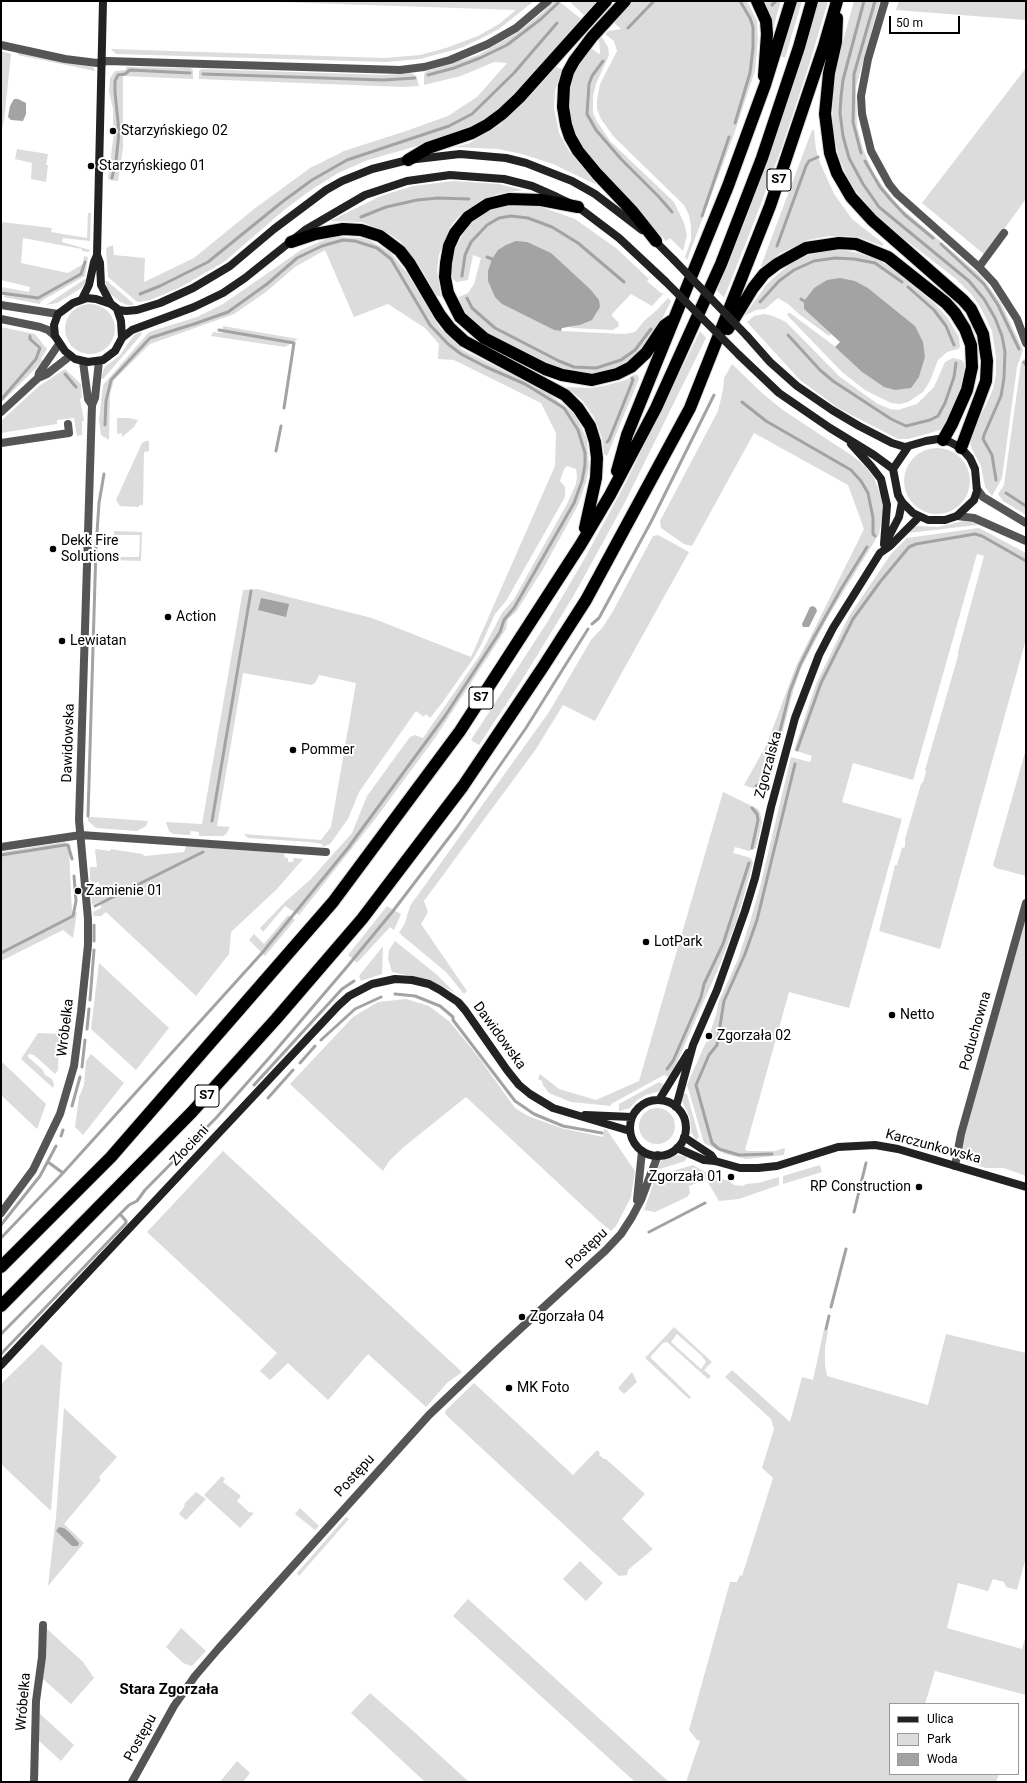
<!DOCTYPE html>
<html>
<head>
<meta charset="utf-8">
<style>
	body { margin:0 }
	#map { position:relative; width:1027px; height:1783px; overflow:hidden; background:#fff; font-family:Roboto,sans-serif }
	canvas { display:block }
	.frame { position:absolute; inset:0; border:2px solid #000; pointer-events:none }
	.legend { position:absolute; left:889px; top:1703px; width:130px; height:72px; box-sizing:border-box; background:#fff; border:1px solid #999; margin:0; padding:5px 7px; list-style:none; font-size:12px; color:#000 }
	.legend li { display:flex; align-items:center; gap:8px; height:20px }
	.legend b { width:20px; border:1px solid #999 }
	.scale { position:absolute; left:889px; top:16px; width:71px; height:18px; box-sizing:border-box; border:2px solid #000; border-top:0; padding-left:5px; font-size:12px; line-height:14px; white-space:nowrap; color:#000; -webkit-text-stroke:3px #fff; paint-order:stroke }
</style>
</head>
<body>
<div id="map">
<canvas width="1027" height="1783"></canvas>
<div class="frame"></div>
<ul class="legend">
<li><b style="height:5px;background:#222"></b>Ulica</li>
<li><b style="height:11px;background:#dcdcdc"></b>Park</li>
<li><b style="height:11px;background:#a3a3a3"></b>Woda</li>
</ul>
<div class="scale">50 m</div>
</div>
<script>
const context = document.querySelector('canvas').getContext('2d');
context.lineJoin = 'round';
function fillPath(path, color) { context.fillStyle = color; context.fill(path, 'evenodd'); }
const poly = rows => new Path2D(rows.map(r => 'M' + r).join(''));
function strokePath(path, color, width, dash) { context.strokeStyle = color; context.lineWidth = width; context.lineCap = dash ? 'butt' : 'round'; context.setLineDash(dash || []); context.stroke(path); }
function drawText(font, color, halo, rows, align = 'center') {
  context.font = font + ' Roboto,sans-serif'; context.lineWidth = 4; context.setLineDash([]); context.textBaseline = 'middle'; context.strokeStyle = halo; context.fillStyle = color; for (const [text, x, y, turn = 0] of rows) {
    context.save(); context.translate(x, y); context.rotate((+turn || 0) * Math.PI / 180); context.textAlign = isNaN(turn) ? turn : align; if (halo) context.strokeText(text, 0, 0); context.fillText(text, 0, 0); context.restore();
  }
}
fillPath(poly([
	[248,1,385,2,386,1,534,1,499,29,478,40,461,48,420,59,386,62,116,54,111,49,384,58,420,55,446,48,478,36,499,24,516,10],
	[552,1,559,1,581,19,572,31,513,97,496,112,480,122,428,143,368,160,338,173,308,192,284,210,224,262,179,288,150,300,139,302,136,301,108,277,106,249,108,247,113,245,114,255,145,258,144,282,194,258,254,209,310,168,344,151,406,131,448,116,477,97,507,63,494,62,461,76,424,85,424,74,426,71,478,55,515,34,543,12],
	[569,1,597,1,584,15],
	[631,1,747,1,757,21,758,39,755,71,733,137,687,260,685,257,691,240,691,227,689,215,684,205,614,137,601,119,597,109,597,100,600,84,617,51,614,41,605,34,608,31,621,29,613,22],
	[765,1,781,1,773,28,771,18],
	[796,1,802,1,785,58,780,56],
	[818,1,828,1,810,62,782,147,754,222,724,298,717,290,746,219,773,144],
	[854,1,880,1,856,87,857,126,863,149,873,172,884,188,900,207,981,276,1001,303,1023,350,1017,367,1002,478,992,496,985,487,981,466,972,449,970,442,972,429,985,407,993,389,996,375,996,357,992,331,982,310,972,295,955,278,899,235,872,211,851,185,839,158,832,125,833,97,836,67],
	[899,1,1026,1,1026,20,896,10],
	[601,36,608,47,609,55,596,84,593,96,593,113,596,120,610,141,674,202,684,223,687,235,683,251,670,238,666,241,608,178,583,148,572,124,568,93,572,78,578,63,591,48,599,54,600,53,599,38],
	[1,51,11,54,4,121,1,132],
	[18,52,93,67,95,71,18,55],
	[126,67,190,68,193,70,193,79,123,76,123,148,118,181,109,180,108,177,115,126,113,125,113,109,109,92,110,78,115,71,126,70],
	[556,67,562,69,555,91,554,108,559,133,569,151,597,185,553,164,522,154,498,149,455,147,470,143,500,125,533,93],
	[1026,68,1026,199,985,255,922,203],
	[202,69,385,75,411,73,416,76,419,86,404,87,199,79,199,71],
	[812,130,814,130,816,150,821,165,834,194,852,219,884,244,882,246,861,238,847,236,829,236,808,240,779,254,763,267,761,266],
	[17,149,48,154,46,165,48,165,46,182,31,179,32,163,15,159],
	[454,181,499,184,523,190,497,194,483,199,459,216,450,227,439,255,437,270,441,297,436,295,422,270,400,241,386,232,362,222,330,221,381,196,413,186],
	[509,204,536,205,575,219,616,248,649,279,647,281,648,282,661,293,664,293,652,306,631,294,612,314,612,316,618,322,619,326,613,330,571,328,571,327,580,325,502,304,554,330,561,331,624,334,635,332,645,320,656,311,668,298,671,301,659,325,649,340,636,355,628,363,614,370,601,374,571,372,542,361,498,339,481,328,466,313,460,303,459,297,468,293,474,284,481,258,473,255,468,280,456,282,451,276,454,251,466,229,474,221,487,211],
	[88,213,91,213,90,241,63,238,62,242,90,250,89,252,82,251,82,249,23,238,21,263,68,273,83,264,84,256,88,257,85,276,41,301,40,304,4,297,4,295,1,294,1,287,29,292,30,287,1,280,1,222,52,228,51,232,87,238],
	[338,237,361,238,369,240,390,252,407,273,440,328,463,350,548,393,571,411,578,420,587,440,589,467,586,482,578,505,543,569,516,612,508,619,506,629,435,738,376,818,299,915,285,906,263,932,260,928,285,902,310,880,352,833,367,796,410,737,415,735,423,738,454,693,480,655,502,613,514,599,567,504,576,484,577,476,576,469,567,466,564,469,560,481,565,487,565,497,506,601,495,614,481,645,473,659,442,703,430,718,426,714,424,717,416,711,359,792,348,819,330,844,323,847,322,844,310,842,248,838,244,834,321,840,331,827,356,683,319,675,315,683,311,685,243,673,217,826,230,827,226,834,223,836,199,836,199,832,191,831,190,835,173,834,169,831,166,822,202,824,243,590,257,589,372,618,471,657,555,466,556,433,541,403,454,360,438,359,439,344,425,328,388,304,354,317,325,250,295,267,266,292,234,314,150,344,114,380,110,394,109,440,101,435,99,420,103,385,149,332,197,317,223,304,301,250,329,238],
	[843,250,858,253,879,260,890,267,935,304,947,317,959,337,960,347,958,349,947,352,938,360,930,381,923,392,908,402,900,404,891,403,865,390,842,372,787,315,788,313,790,313,833,345,862,372,884,387,919,377,925,357,915,326,868,288,855,281,814,288,804,301,804,309,831,334,829,336,799,314,788,304,778,298,765,309,756,310,744,316,766,285,778,274,794,261,809,255,827,251],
	[85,279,87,279,85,284,80,289,57,303,46,305],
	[105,281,107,281,133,303,133,305,127,305,119,301,108,292],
	'65 329a25 25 0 1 1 50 0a25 25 0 1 1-50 0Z',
	[765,314,773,316,786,322,840,377,878,404,890,409,898,410,917,404,934,387,945,362,953,358,962,360,965,365,962,387,945,427,940,430,908,439,898,439,838,408,800,380,747,322,754,316],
	[223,326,298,339,285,347,211,336,213,332,222,333],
	[1,327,35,334,47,349,41,359,43,361,1,403],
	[700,331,706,338,624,504,574,595,522,680,479,745,471,740,548,621,585,558,626,482],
	[141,332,142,334,103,379,101,378,104,368,120,355,134,335],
	[1026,357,1026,515,1003,501,998,494,1004,485,1021,363],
	[732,364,762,393,783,410,854,457,866,467,874,478,883,501,883,512,879,534,829,615,802,666,794,688,770,779,764,788,758,790,744,785,767,744,796,666,864,529,848,485,754,433,692,546,684,544,661,528,660,521,718,411,723,390,724,378],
	[65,369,81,384,82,398,80,399,84,421,82,421,82,435,77,436,74,418,57,420,57,424,1,433,1,421,39,386],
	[634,375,638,375,639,379,607,456,604,454,602,438,594,417,582,400,566,387,591,388,607,385,626,380],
	[117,418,128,418,138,420,134,427,122,437,122,433,117,434],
	[146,441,149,441,149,451,144,452,143,505,139,505,139,507,120,506,116,500,142,443],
	'904 481a33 33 0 1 1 66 0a33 33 0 1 1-66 0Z',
	[963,521,977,523,977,525,908,533,909,529,916,526,938,527],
	[979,528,1026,553,1026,639,940,949,879,931,895,865,897,865,902,848,905,847,905,839,921,784,923,782,926,772,925,770,958,656,958,652,984,556,977,554,913,780,853,763,842,802,902,819,849,1008,789,992,745,1150,749,1151,775,1151,785,1148,784,1155,746,1159,725,1154,704,1143,687,1085,706,1042,708,1042,712,1035,710,1033,716,1015,719,1001,738,959,750,922,760,887,791,757,810,762,812,756,794,750,816,684,849,616,891,554,907,538],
	[114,531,142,532,141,561,113,560,114,557,139,557,140,535,114,535],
	[658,535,689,552,595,721,563,705,536,749,424,901,428,912,421,924,467,991,464,994,446,972,399,933,405,923,410,906,549,712,591,640,603,627,613,611,653,536],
	[1026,749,1026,876,996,868,993,865],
	[723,792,758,809,760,812,762,822,756,848,749,851,735,847,733,853,751,858,753,863,737,920,718,969,670,1078,664,1075,611,1104,611,1106,571,1102,549,1093,543,1085,542,1081,538,1079,540,1074,559,1089,596,1100,639,1081],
	[88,817,92,817,148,821,146,826,137,831,96,828,88,821],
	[65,842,71,846,69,851,72,913,77,912,73,938,63,930,1,961,1,852],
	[186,846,284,853,285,858,288,858,288,862,293,862,294,858,303,859,277,889,231,932,229,954,196,996,106,912,101,916,94,916,93,912,101,908,101,901,92,905,91,892,92,889,100,888,99,882,94,883,90,880,90,867,97,867,95,849,110,851,111,849,142,854,145,856,184,852],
	[387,906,401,914,394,930,390,927,357,963,348,955],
	[288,915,295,920,265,956,249,940,254,934,264,944],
	[1026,915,1026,1176,1004,1168,986,1168,965,1161,962,1150,962,1136],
	[395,941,436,974,455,993,430,980,392,972,388,958,389,950],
	[383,946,382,974,361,981,359,976],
	[99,963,169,1028,136,1070,91,1029],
	[406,999,429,1006,450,1022,480,1059,515,1108,528,1116,561,1128,603,1137,604,1129,607,1130,635,1171,631,1197,616,1226,611,1231,600,1222,466,1097,405,1146,389,1161,383,1171,290,1084,353,1017,378,1002],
	[38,1033,59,1034,58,1070,55,1074,34,1055,29,1054,28,1055,28,1057,43,1070,45,1075,52,1079,54,1084,53,1088,21,1059],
	[91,1054,124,1083,83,1135,75,1127,79,1097,84,1085,86,1061],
	[1,1061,46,1104,37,1129,1,1095],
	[659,1082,666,1086,660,1091,646,1095,637,1100,630,1108,619,1111,619,1104],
	[682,1093,687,1094,699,1137,696,1140,691,1132,690,1118,682,1101],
	'639 1126a18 18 0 1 1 36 0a18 18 0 1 1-36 0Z',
	[223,1151,462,1372,447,1383,426,1407,368,1354,328,1400,288,1363,270,1380,260,1371,277,1353,147,1232],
	[678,1155,687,1157,685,1161,660,1169,657,1168,662,1160],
	[693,1165,712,1176,729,1181,734,1185,743,1186,746,1184,758,1183,779,1177,779,1185,739,1199,719,1201,706,1179,689,1186,690,1193,687,1197,655,1212,644,1210,656,1176],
	[820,1165,822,1172,783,1184,783,1176],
	[674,1327,712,1362,704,1370,711,1376,708,1379,667,1342,663,1343,651,1356,651,1358,691,1397,689,1399,645,1358],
	[677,1334,702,1356,706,1362,701,1369,671,1342],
	[824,1329,828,1331,825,1348,825,1365,827,1376,928,1405,946,1334,1026,1353,1026,1557,1017,1590,1006,1587,1004,1582,993,1579,988,1591,958,1583,947,1628,1022,1649,1026,1635,1026,1695,935,1671,925,1704,890,1704,890,1774,999,1774,996,1782,686,1782,700,1741,697,1740,689,1730,730,1582,737,1582,740,1575,742,1576,773,1478,762,1468,774,1429,771,1419,725,1377,732,1370,790,1422,802,1377,813,1380],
	[42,1344,62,1363,51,1511,1,1464,1,1384],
	[632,1372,637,1382,624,1394,618,1388],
	[474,1383,573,1475,597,1450,600,1453,599,1455,604,1459,606,1459,645,1494,622,1519,653,1549,628,1570,627,1575,619,1576,447,1416,445,1413,446,1410],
	[64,1408,117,1457,99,1477,101,1480,64,1524,84,1543,48,1586,56,1517],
	[222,1476,225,1479,223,1482,241,1496,237,1501,249,1512,254,1513,240,1528,204,1495],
	[196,1492,206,1499,186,1520,179,1514,184,1507,185,1503],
	[300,1508,319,1526,315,1530,295,1514],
	[346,1517,349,1519,299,1576,297,1573],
	[580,1561,603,1583,586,1601,563,1579],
	[468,1599,669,1782,635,1782,453,1616],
	[46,1628,83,1662,94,1678,71,1704,42,1678],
	[181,1628,206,1651,192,1666,183,1663,166,1647],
	[370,1693,411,1729,469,1782,425,1782,351,1713],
	[38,1712,74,1745,61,1761,37,1739],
	[237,1761,250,1773,243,1782,220,1782]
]), '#dcdcdc');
fillPath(poly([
	[14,99,18,99,26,103,26,114,23,121,11,120,8,117,10,106],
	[516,241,527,242,551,253,591,290,599,300,600,307,592,320,580,325,562,328,561,331,554,330,502,304,495,297,488,281,488,271,492,259,498,250,506,245],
	[840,278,855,281,868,288,915,326,923,342,925,357,919,377,911,388,895,390,884,387,862,372,835,347,840,342,804,309,804,301,814,288,827,280],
	[261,598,289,604,286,617,258,610],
	[813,606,816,608,817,611,809,627,803,627,802,624,810,607],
	[59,1527,64,1528,70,1533,79,1543,78,1546,72,1546,56,1531]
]), '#a3a3a3');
strokePath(poly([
	[864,1,843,80,841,97,840,113,843,136,849,158,863,184,879,207,969,281,984,299,995,318,1002,336,1005,352,1004,378,1001,396,984,435,983,439,992,455,996,480],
	[772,5,776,1],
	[628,28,654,1],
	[603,61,592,76,589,84,587,114,596,130,621,159,659,197,672,212],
	[203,74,383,80,415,78],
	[428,75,454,68,480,58,507,45,541,19,558,3],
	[735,123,750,73,753,48,753,27,750,18,740,1],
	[861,153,853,122,854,74,875,1],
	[865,161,880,187,891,200,905,215,933,238],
	[112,178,116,161,119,132,115,92,115,81,118,75,125,74,130,70,190,73],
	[702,216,729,137],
	[361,217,386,207,417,200,438,198,469,199],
	[941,244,984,284,998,305,1019,349],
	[777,246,806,166,809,161,818,157],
	[487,257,492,259],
	[462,276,465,255,471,242,487,225,499,218,511,216,528,218,552,227,578,243,624,282],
	[908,287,934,310,946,326,954,345],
	[1,293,38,298,81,274,85,262],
	[140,294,160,286,208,262,282,202,312,180,347,160,449,126,472,114,514,73,557,23],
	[467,298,472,308,495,328,559,361,574,367,596,368,621,360,635,350,651,329],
	[801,299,804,301],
	[760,302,779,281,794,270,814,261,835,258,854,259,875,263,902,282],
	[219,330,294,343,284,408],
	[788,335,820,370,833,381,891,419,906,426,930,420,938,416,945,403,954,377,956,363],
	[1024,362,1026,365],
	[65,374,76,387],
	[1,400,36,359,40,348,30,339,30,336],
	[742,402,766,421,851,470,861,481,868,493,873,518,873,534,875,536],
	[607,442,609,440,633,380,632,378],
	[276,451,281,426],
	[1006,493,1026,506],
	[592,624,599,618,652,520,714,395],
	[797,750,821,683,853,619,880,582,909,547,916,544,975,534,982,536,1026,561],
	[756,786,765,781,771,767,790,691,800,665,814,637,841,589,867,547],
	[752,808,757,814,758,820,752,848],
	[88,816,96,547,99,503,104,474],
	[212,821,251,591],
	[1,855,65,845,68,845,72,859],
	[95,906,203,852],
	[94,925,94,941],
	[1,953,73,916,76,901,74,876],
	[395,994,415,996,440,1006,453,1017,453,1020,515,1101,534,1114,563,1126,602,1133],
	[90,1000,94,950],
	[87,1029,89,1009],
	[321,1040,355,1009,381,997],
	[300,1063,315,1046],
	[82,1067,85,1040],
	[667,1069,673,1061,701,997,704,984,723,944,749,863],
	[254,1085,342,989,354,981],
	[268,1098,293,1070],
	[72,1106,80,1077],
	[61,1136,63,1130],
	[772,1154,739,1155,719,1149,712,1143,696,1085,709,1055,717,1045,724,1001,745,954,757,920,795,764],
	[48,1162,63,1173,262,953,348,848,445,716,500,632,504,620,514,608,574,503,582,481,585,465,585,453,578,430,564,408,525,384,486,367,461,354,448,344,430,325,391,259,377,248,355,241,343,240,322,246,297,258,267,284,228,312,197,323,150,338,111,380,106,401,105,425],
	[854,1212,866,1163],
	[1,1225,40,1176,56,1146],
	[649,1232,705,1203],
	[1,1238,63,1173],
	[831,1307,846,1249],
	[826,1329,829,1316],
	[1,1334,129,1205,137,1201,145,1190,216,1118,270,1057,346,968,393,911,457,827,526,728,588,629],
	[1,1354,126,1223,126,1221,120,1214]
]), '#a3a3a3', 3);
const highway = poly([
	[625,1,592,37,574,61,568,72,564,86,563,107,566,125,570,137,578,151,597,174,633,212,656,241],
	[757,1,766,21,767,34,764,76],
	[837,18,836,42,829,73,825,114,830,153,837,173,851,197,872,220,963,300,971,309,983,334,987,361,986,381,961,448],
	[408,160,428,148,472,133,487,125,502,114,519,98,606,1],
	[578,207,541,200,509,199,488,204,468,217,455,233,449,246,446,263,445,277,448,293,460,317,484,338,545,369,562,375,592,380,617,374,631,367,646,353,664,326,671,321],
	[291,242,315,234,343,229,361,230,380,236,400,251,410,264,440,315,450,328,464,341,565,395,578,408,590,426,595,442,597,458,596,478,585,528],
	[728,329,753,288,764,274,777,264,806,248,839,243,856,244,888,257,946,303,955,313,965,329,971,345,972,367,967,390,952,424,943,440],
	[617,471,627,435,728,186,765,85,791,1],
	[1,1267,111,1157,333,902,460,731,581,544,610,495,656,408,721,264,762,158,799,47,812,1],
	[1,1306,192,1112,276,1019,362,919,463,786,543,667,586,600,690,408,770,206,824,46,837,1]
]);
strokePath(highway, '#dbdbdb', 14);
strokePath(poly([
	[885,1,868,59,861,96,862,114,871,151,889,184,897,194,979,267,994,283,1017,319,1026,343],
	[1,45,65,59,97,63,107,61,400,70,424,67,450,60,488,44,516,28,548,1],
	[979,267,1004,233],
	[1,305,58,314],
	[1,319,40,327,48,330,55,336],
	[83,362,88,399,92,405],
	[38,378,47,374,70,356],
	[1,412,38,378,39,373,59,344],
	[1,443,69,433,68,424],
	[977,489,983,497,1026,523],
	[957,516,974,518,1026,541],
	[1,847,81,835,326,852],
	[955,1166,961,1134,1026,903],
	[637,1200,642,1151],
	[1,1213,33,1170,60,1114,74,1066,81,1012,88,945,88,919,79,820,92,405,95,398,99,361],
	[34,1782,36,1701,42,1657,43,1625],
	[132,1782,174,1706,195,1676,219,1648,429,1415,496,1351,606,1250,621,1234,632,1217,641,1200,658,1155]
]), '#555', 8);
strokePath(poly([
	[103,1,97,255,100,263,101,285,111,304],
	[653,239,674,260],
	[82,299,89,285,94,262,97,255],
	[117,309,121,321,122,338,115,351,103,360,88,362,75,359,65,351,55,336,54,325,58,314,73,303,87,298,96,299,111,304,119,310,126,311,137,310,160,303,193,288,230,266,274,229,326,190,342,181,372,169,408,160,460,154,506,158,526,163,572,181,595,194,642,230],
	[122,338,132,330,194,307,223,293,245,278,305,230,365,195,407,181,450,175,504,179,532,186,557,197,578,207,619,238,665,281],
	[739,355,779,393,830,428,874,455,893,469,898,495,902,502,913,513,928,520,945,520,957,516,974,500,977,491,975,469,970,458,961,448,950,442,938,439,926,441,905,447,892,443,859,426,832,410,797,386,770,362,747,336],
	[851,444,871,466,881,479,887,505,884,544],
	[893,469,908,447],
	[886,542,899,517,902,502],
	[659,1100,688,1053],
	'630 1128a28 28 0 1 1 56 0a28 28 0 1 1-56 0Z',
	[676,1107,693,1045,717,990,745,911,755,878,771,807,795,718,819,655,833,628,880,553,890,546,919,517],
	[585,1115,632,1117],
	[684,1137,711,1155,715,1161],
	[677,1148,704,1160,715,1161,740,1168,758,1168,777,1166,838,1147,875,1145,898,1149,1026,1187],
	[1,1365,338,1006,349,996,372,984,395,979,412,980,429,984,440,990,458,1002,465,1010,507,1070,519,1085,530,1094,553,1108,630,1131]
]), '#222', 8);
strokePath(highway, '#000', 12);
strokePath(poly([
	[674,260,747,336],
	[665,281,739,355]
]), '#222', 8);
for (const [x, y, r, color] of [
	[113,131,4,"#000"],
	[91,166,4,"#000"],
	[53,549,4,"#000"],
	[168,617,4,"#000"],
	[62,641,4,"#000"],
	[293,750,4,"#000"],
	[78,891,4,"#000"],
	[646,942,4,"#000"],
	[892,1015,4,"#000"],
	[709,1036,4,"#000"],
	[731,1177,4,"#000"],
	[919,1187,4,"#000"],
	[522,1317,4,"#000"],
	[509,1388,4,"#000"]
]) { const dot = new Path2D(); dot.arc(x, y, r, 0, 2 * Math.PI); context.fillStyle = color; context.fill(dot); strokePath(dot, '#fff', 1.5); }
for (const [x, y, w] of [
	[779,180,24],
	[481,698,24],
	[207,1096,24]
]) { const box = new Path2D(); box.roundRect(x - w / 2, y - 11, w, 22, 3); context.fillStyle = '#fff'; context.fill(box); strokePath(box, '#000', 1); }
drawText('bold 13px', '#000', null, [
	["S7",779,180],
	["S7",481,698],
	["S7",207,1096]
]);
drawText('14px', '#000', '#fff', [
	["Starzyńskiego 02",121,131],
	["Starzyńskiego 01",99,166],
	["Dekk Fire",61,541],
	["Solutions",61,557],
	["Action",176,617],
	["Lewiatan",70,641],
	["Pommer",301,750],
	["Zamienie 01",86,891],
	["LotPark",654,942],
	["Netto",900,1015],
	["Zgorzała 02",717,1036],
	["Zgorzała 01",723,1177,"right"],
	["RP Construction",911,1187,"right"],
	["Zgorzała 04",530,1317],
	["MK Foto",517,1388]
], 'left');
drawText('14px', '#000', '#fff', [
	["Dawidowska",69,743,-88],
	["Zgorzalska",769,765,-75],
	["Wróbelka",66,1028,-83],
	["Poduchowna",976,1031,-74],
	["Dawidowska",499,1036,54],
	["Złocieni",190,1146,-47],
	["Karczunkowska",933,1147,15],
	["Postępu",587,1249,-44],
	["Postępu",355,1476,-48],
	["Wróbelka",24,1702,-85],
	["Postępu",141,1738,-61]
]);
drawText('bold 15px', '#000', '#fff', [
	["Stara Zgorzała",169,1690]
]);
</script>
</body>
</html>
